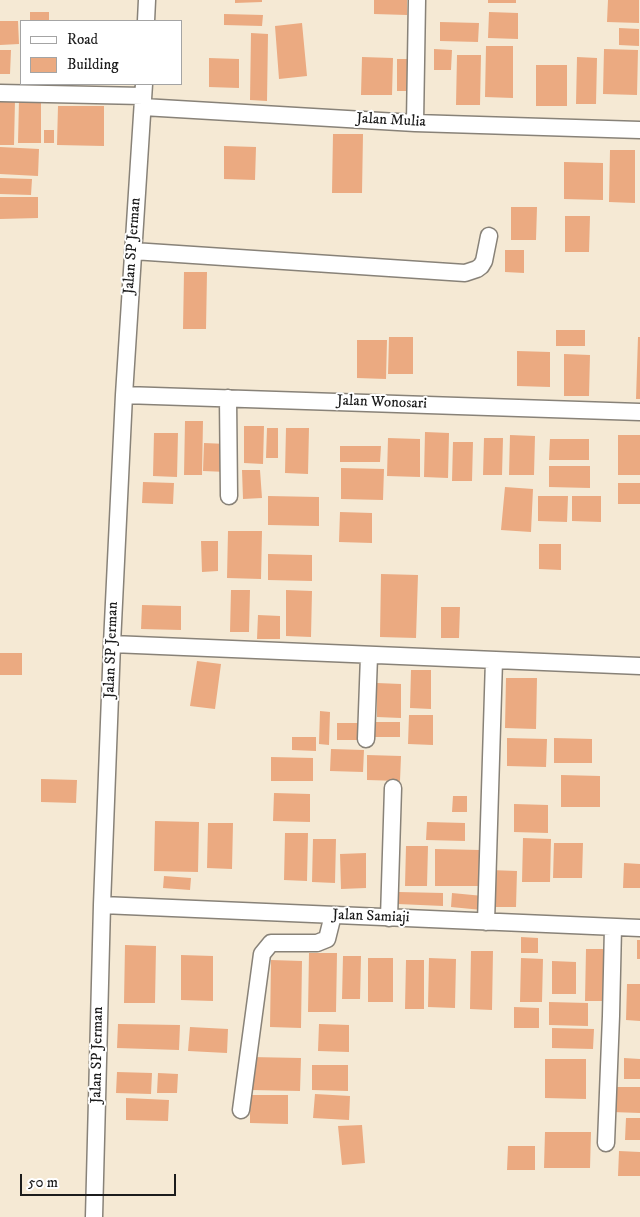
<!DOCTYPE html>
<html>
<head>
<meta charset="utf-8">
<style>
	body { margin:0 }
	#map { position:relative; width:640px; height:1217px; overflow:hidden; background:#f5e9d4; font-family:"IM FELL DW Pica",serif }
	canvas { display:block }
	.legend { position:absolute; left:20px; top:20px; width:162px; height:65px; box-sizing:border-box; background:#fff; border:1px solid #a4a4a4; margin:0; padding:6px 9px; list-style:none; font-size:15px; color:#1c1c1c }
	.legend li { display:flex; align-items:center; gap:10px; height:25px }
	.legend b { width:25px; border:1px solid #a4a4a4 }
	.scale { position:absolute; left:20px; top:1174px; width:156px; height:22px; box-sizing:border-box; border:2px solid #1c1c1c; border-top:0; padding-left:6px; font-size:15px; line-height:18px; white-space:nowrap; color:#1c1c1c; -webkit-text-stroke:4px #fff; paint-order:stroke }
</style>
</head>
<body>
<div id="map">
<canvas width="640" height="1217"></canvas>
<ul class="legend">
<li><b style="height:6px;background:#fff"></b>Road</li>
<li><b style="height:14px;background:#ebaa81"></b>Building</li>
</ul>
<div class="scale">50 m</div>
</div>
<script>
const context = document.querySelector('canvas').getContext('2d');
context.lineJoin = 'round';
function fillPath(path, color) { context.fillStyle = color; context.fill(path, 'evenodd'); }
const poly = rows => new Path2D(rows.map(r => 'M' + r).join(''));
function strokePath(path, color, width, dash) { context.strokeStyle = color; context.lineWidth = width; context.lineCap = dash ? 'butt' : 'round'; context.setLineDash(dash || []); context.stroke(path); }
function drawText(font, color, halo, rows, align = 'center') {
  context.font = font + ' "IM FELL DW Pica",serif'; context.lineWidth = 4; context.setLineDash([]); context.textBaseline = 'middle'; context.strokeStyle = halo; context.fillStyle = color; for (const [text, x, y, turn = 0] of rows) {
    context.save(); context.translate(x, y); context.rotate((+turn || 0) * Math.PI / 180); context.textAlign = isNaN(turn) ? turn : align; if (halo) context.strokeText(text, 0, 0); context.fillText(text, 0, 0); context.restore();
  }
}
fillPath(poly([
	[235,0,262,0,262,2,235,3],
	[374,0,407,0,407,15,374,14],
	[488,0,516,0,516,3,488,3],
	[608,0,639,0,639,23,607,22],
	[30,12,49,12,49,21,30,21],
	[489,12,518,13,518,39,488,38],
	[224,14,263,15,262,26,224,25],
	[0,21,18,21,19,44,0,45],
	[440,22,479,23,478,42,440,41],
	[302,23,307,76,279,79,275,26],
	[619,28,639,29,639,46,619,45],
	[251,33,268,34,267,101,250,100],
	[486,46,513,46,513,98,485,97],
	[434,49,452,50,451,70,434,70],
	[604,49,638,50,637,95,603,94],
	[0,50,11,50,10,74,0,74],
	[457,55,481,55,480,105,456,105],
	[362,57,393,58,392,95,361,95],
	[577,57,597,58,596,104,576,104],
	[209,58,239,59,239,88,209,87],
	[397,59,412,59,411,91,397,91],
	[536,65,567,65,567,106,536,106],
	[0,99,15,100,14,145,0,145],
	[19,100,41,101,41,143,18,143],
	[58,106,104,106,104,146,57,145],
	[44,130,54,130,54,143,44,143],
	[333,134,363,134,362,193,332,193],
	[224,146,256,147,255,180,224,179],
	[0,147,39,149,38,176,0,174],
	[610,150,635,150,635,203,609,202],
	[564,162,603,163,603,200,564,199],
	[0,178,32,179,31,195,0,194],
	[0,197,38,197,38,218,0,219],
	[511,207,537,207,536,240,511,240],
	[565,216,590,216,589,252,565,252],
	[505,250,524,250,524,273,505,272],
	[184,272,207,272,206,329,183,329],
	[556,330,585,330,585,346,556,346],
	[389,337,413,337,413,374,388,374],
	[638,337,640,337,640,399,636,399],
	[357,340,387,340,386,379,357,378],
	[517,351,550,352,550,387,517,386],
	[564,354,590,355,589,396,564,396],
	[185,421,203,421,202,475,184,475],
	[244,426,264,426,263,464,244,463],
	[267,428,278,428,278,458,266,458],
	[286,428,309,428,308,474,285,473],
	[425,432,449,433,448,478,424,477],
	[154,433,178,433,177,477,153,476],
	[510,435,535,436,534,475,509,475],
	[618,435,640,435,640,475,618,475],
	[388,438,420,439,420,477,387,476],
	[484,438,503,438,502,475,483,475],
	[550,439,589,439,589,460,549,460],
	[453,442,473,442,472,481,452,481],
	[204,443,227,444,227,472,203,471],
	[340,446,381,446,380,462,340,462],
	[549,466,590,466,590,488,549,487],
	[341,468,384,469,383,500,341,499],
	[242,470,260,470,262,498,243,499],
	[143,482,174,483,173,504,142,503],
	[618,483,640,483,640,504,618,504],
	[505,487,533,489,531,532,501,530],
	[268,496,319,497,319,526,268,525],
	[538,496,568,496,567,522,538,521],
	[572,496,601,496,601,522,572,521],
	[340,512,372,513,372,543,339,542],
	[228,531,262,531,261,579,227,578],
	[201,541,218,541,218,571,202,572],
	[539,544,561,544,561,570,539,569],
	[268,554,312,555,312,581,268,580],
	[381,574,418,575,416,638,380,637],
	[231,590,250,590,249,632,230,632],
	[286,590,312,591,311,637,286,636],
	[142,605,181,606,181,630,141,629],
	[441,607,460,607,459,638,441,638],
	[258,615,280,616,280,639,257,639],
	[0,653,22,653,22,675,0,675],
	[197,661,221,664,215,709,190,706],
	[411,670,431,670,431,709,410,708],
	[506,678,537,678,536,729,505,728],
	[377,683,401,684,401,718,377,717],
	[320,711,330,712,329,745,319,744],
	[409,715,433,715,433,745,408,744],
	[373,722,400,722,400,737,373,737],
	[337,723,362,723,362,740,337,740],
	[292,737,316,737,316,751,292,750],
	[507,738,547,739,546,767,507,766],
	[554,738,592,739,592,763,554,763],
	[331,749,364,750,363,772,330,771],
	[367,755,401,756,400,781,367,780],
	[271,757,313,758,313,781,271,781],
	[561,775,600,776,600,807,561,807],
	[41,779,77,780,76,803,41,802],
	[274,793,310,794,310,822,273,821],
	[453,796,467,796,467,812,452,812],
	[514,804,548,805,548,833,514,832],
	[155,821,199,822,198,872,154,871],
	[427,822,465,823,465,841,426,840],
	[208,823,233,823,232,869,207,868],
	[285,833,308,833,307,881,284,880],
	[523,838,551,839,550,882,522,882],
	[313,839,336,839,335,883,312,882],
	[554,843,583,843,582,878,553,878],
	[406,846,428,846,427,886,405,886],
	[435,849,480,850,480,886,435,886],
	[366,853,366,888,341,889,340,854],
	[624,863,640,864,640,888,623,888],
	[490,870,517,871,516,907,489,907],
	[164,876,191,878,190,890,163,888],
	[399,892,443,893,443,906,398,904],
	[452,893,483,896,482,910,451,907],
	[521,937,538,938,538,953,521,953],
	[637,940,640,940,640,959,637,959],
	[125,945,156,946,155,1003,124,1003],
	[586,949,609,949,608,1001,585,1001],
	[471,951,493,951,492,1010,470,1009],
	[309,953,337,953,336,1012,308,1012],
	[181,955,213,956,213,1001,181,1000],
	[343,956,361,956,360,999,342,999],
	[368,958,393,958,393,1002,368,1002],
	[429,958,456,959,455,1008,428,1007],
	[521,958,543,959,542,1002,520,1002],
	[271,960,302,961,301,1028,270,1027],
	[406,960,424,960,424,1009,405,1009],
	[552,961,576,962,576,994,552,994],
	[627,984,640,984,640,1021,626,1020],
	[549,1002,588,1003,588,1026,549,1025],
	[514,1007,539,1008,539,1028,514,1028],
	[118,1024,180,1025,179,1050,117,1048],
	[319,1024,349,1025,349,1052,318,1051],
	[190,1027,228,1029,227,1053,188,1051],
	[552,1028,594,1029,593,1049,552,1048],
	[251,1057,301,1058,300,1091,251,1090],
	[624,1058,640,1059,640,1079,624,1079],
	[545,1059,586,1059,586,1099,545,1098],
	[312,1065,348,1065,348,1091,312,1090],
	[117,1072,152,1073,151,1094,116,1093],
	[158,1073,178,1074,177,1093,157,1093],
	[613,1087,640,1087,640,1113,612,1112],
	[315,1094,350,1096,349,1120,313,1118],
	[250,1095,288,1095,288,1124,250,1123],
	[126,1098,169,1100,168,1121,126,1120],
	[626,1118,640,1118,640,1140,625,1140],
	[362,1125,365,1163,342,1165,338,1126],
	[545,1132,591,1132,590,1168,544,1168],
	[508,1146,535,1146,535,1170,507,1170],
	[619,1151,640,1152,640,1176,618,1176]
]), '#ebaa81');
const minor = poly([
	[146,21,147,0],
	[0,93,143,96],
	[143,107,415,123,640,130],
	[415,123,417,0],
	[133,251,465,273,477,269,481,266,484,261,489,236],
	[124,395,640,412],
	[228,398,229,496],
	[112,644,640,666],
	[366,739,369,656],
	[102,905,640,928],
	[389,918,393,788],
	[486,922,494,660],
	[241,1110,262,954,271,943,317,943,327,939,333,915],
	[606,1143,611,1016,613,927],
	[94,1217,102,905,112,644,124,395,144,84]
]);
strokePath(minor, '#888278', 19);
strokePath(minor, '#fff', 16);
drawText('15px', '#1c1c1c', '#fff', [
	["Jalan Mulia",391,121,3],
	["Jalan SP Jerman",133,246,-86],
	["Jalan Wonosari",382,403,2],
	["Jalan SP Jerman",112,650,-88],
	["Jalan Samiaji",371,917,2],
	["Jalan SP Jerman",98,1055,-89]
]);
</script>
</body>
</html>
